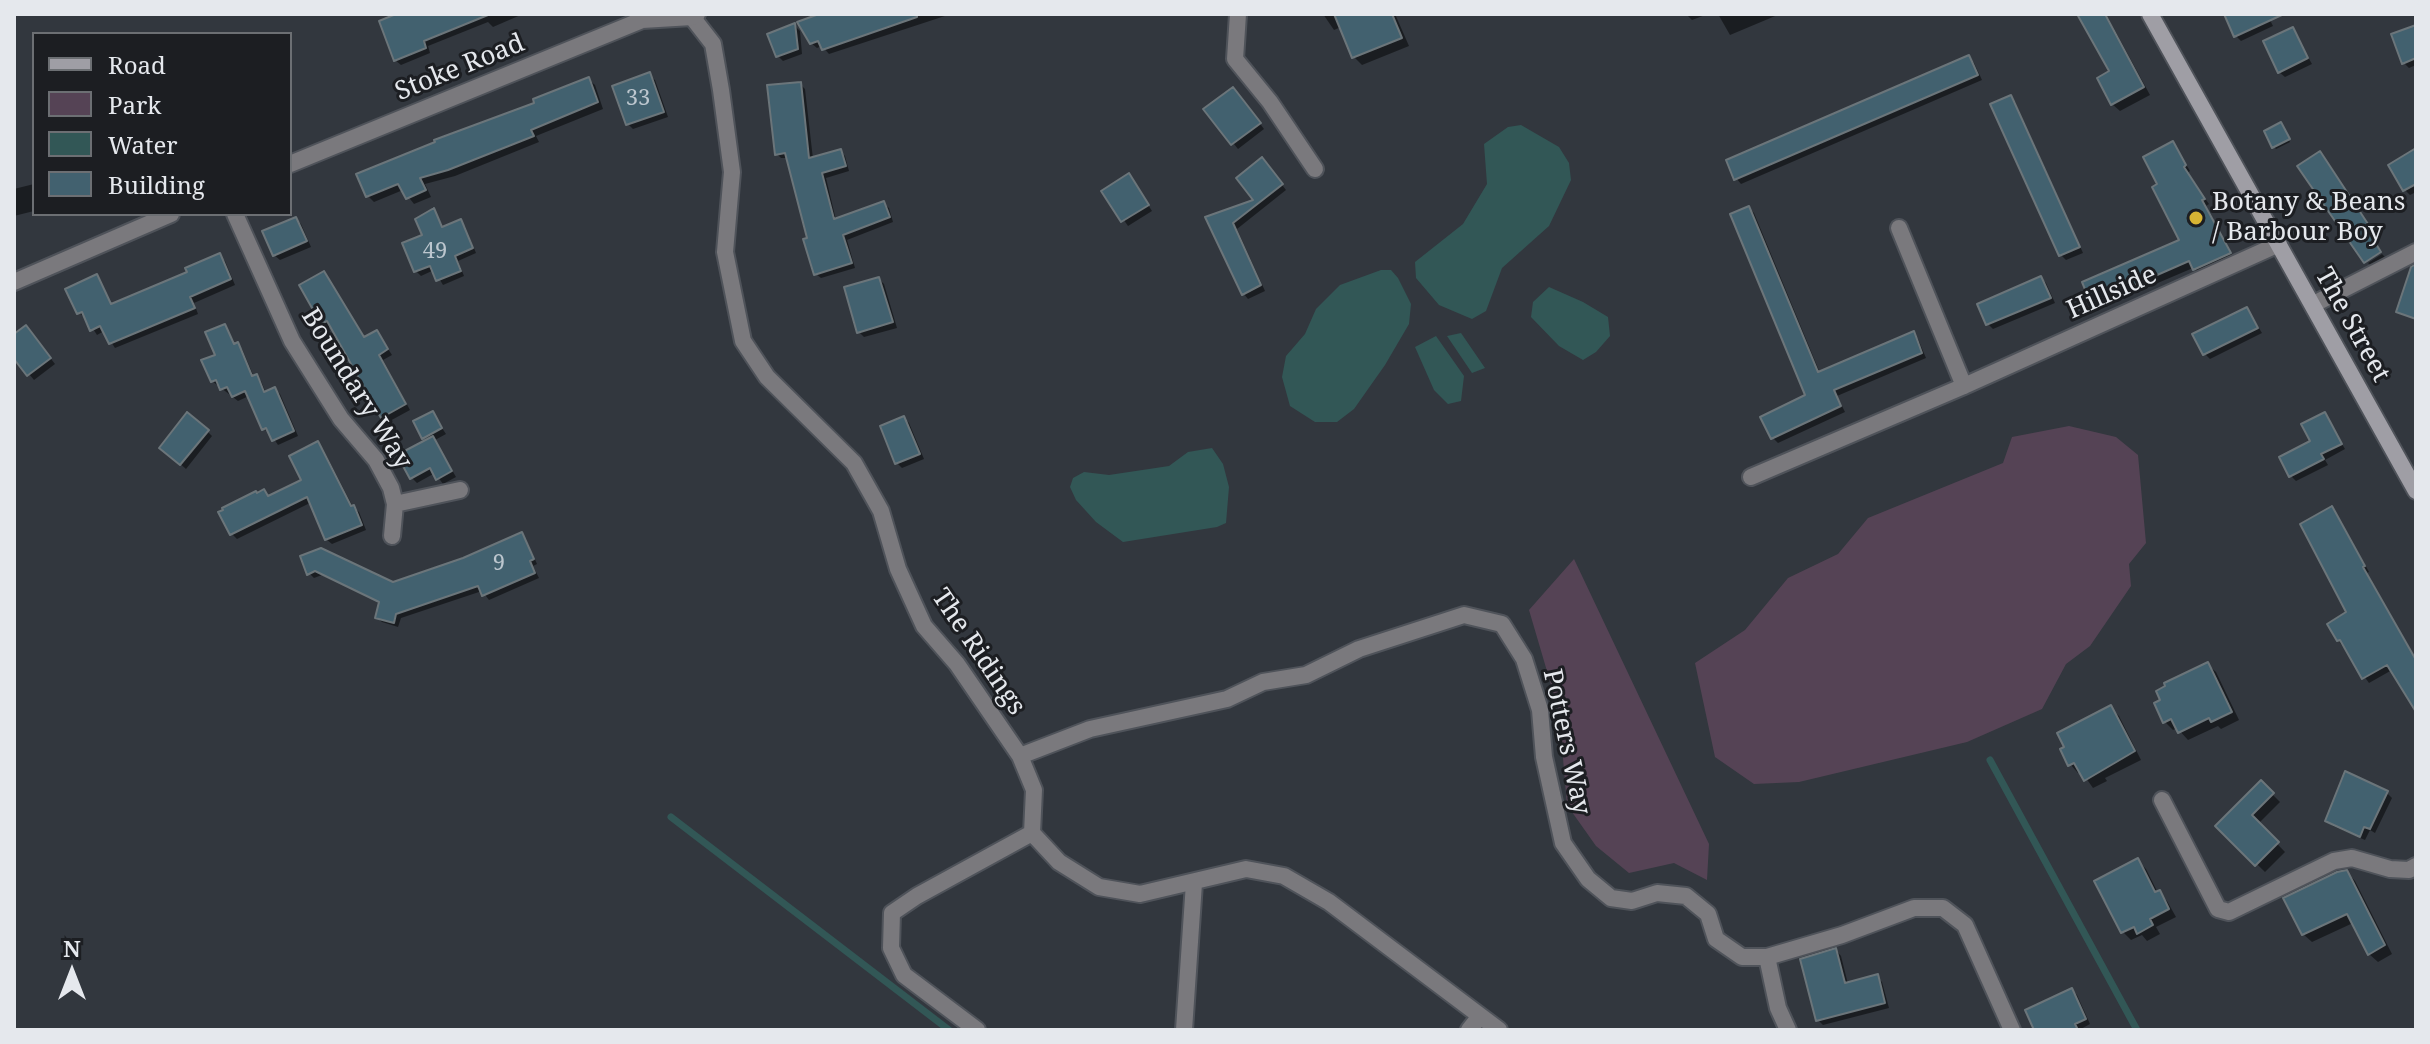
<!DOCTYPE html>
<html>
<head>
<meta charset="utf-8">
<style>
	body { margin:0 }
	#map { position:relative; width:2430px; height:1044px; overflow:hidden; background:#32373e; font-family:"Noto Serif",serif }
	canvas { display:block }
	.frame { position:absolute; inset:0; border:16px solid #e5e8ed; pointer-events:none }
	.legend { position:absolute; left:32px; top:32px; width:260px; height:184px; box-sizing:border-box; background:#1c1e22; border:2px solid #6c6f73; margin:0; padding:10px 14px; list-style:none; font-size:24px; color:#e5e8ed }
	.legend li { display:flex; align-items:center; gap:16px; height:40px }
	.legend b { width:40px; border:2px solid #6c6f73 }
	.north { position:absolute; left:32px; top:932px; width:80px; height:80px; -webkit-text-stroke:6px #1c1e22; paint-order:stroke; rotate:0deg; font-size:22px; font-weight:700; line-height:32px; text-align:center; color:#e5e8ed }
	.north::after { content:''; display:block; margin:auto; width:28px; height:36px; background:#e5e8ed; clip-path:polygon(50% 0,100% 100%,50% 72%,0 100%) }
</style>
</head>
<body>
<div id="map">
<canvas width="2430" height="1044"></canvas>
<div class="frame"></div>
<ul class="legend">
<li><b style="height:10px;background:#9f9ea5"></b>Road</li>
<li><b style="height:22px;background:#554355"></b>Park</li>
<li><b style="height:22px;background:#325756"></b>Water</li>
<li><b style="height:22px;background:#42616f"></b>Building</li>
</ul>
<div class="north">N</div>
</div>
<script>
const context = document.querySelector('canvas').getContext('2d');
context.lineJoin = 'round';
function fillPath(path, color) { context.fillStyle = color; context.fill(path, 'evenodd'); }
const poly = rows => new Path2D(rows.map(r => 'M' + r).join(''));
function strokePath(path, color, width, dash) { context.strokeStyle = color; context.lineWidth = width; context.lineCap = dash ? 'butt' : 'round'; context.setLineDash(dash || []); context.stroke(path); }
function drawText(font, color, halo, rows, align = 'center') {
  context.font = font + ' "Noto Serif",serif'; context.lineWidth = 6; context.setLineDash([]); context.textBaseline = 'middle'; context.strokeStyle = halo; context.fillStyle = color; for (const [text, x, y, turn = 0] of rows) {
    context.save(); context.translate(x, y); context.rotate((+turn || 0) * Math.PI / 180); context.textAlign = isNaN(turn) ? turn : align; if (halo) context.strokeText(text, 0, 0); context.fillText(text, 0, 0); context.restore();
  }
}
fillPath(poly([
	[2069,426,2116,437,2138,455,2146,543,2129,564,2131,586,2090,646,2066,664,2042,709,1967,742,1799,782,1754,784,1715,757,1695,663,1745,630,1788,578,1838,554,1868,518,2003,463,2012,437],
	[1574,559,1709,844,1707,880,1674,863,1629,873,1596,846,1567,805,1559,712,1529,610]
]), '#554355');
fillPath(poly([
	[1521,125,1559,147,1569,163,1571,180,1549,226,1502,268,1486,311,1472,319,1439,305,1416,278,1415,262,1463,224,1487,184,1484,144,1508,127],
	[1381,270,1391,270,1398,278,1411,304,1409,324,1385,365,1354,409,1337,422,1315,422,1290,406,1282,377,1286,356,1305,334,1316,309,1340,285],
	[1549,287,1583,302,1608,317,1610,336,1596,352,1583,360,1559,346,1531,317,1533,302],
	[1461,333,1485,368,1472,373,1447,336],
	[1436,336,1464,376,1461,401,1448,404,1434,390,1415,347],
	[1212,448,1223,464,1229,487,1226,523,1217,527,1123,542,1096,522,1076,500,1070,487,1073,478,1084,472,1109,475,1169,466,1188,452]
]), '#325756');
fillPath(poly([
	[402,14,523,14,493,27,488,22,428,46,430,53,401,65,395,60],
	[824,14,951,14,829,54,822,46,817,48,811,43],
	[1323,14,1395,14,1409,46,1362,65,1354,57,1341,27,1334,30],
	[1686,14,1708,14,1692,20],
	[1718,14,1780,14,1730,35],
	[2079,14,2106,14,2150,95,2120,111,2112,104,2111,72],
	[2227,14,2267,14,2273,26,2241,41,2236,36],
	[795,26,800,31,802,54,783,61,778,56],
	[2416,27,2416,65,2409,68,2404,63],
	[2292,29,2312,64,2285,77,2279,72],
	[1969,58,1974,63,1982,80,1741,184,1736,178],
	[649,75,655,80,668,117,633,129,628,124],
	[588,79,595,85,603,109,536,136,539,142,455,176,425,184,431,197,414,204,403,190,374,202,367,195],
	[800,84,805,89,813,159,840,151,845,156,849,171,826,178,836,220,884,204,889,208,893,222,847,240,855,268,821,278,816,274,788,158,781,158,777,154],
	[1238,94,1264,129,1238,149,1206,109],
	[2010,97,2015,102,2083,253,2066,260,2061,255],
	[2283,127,2290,142,2276,149,2274,147],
	[2173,143,2190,171,2187,173,2209,204,2206,206,2235,259,2201,275,2193,268,2099,308,2093,302,2181,241,2160,185],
	[2416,151,2416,192,2410,195,2405,190],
	[1267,165,1286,190,1237,229,1265,291,1248,299,1243,293,1207,219,1257,201],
	[1133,181,1152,211,1128,226,1104,191],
	[34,184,34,211,14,216,14,189],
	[1749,208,1754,213,1820,373,1913,334,1918,339,1926,358,1837,396,1845,412,1778,443,1773,438,1807,396],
	[434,211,444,228,460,221,465,226,476,253,458,261,464,276,443,285,434,270,421,276,416,271],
	[296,219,301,224,311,247,280,260,274,255],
	[2382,254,2385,257,2371,266,2368,263],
	[219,255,225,261,235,285,194,303,198,314,115,348,104,331,97,335,86,318,79,313,96,276,112,305,190,273],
	[323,273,365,338,377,332,392,355,383,360,410,410,388,422,332,326,328,328,323,323],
	[2041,278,2046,283,2055,303,1993,329,1988,324],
	[879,279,884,284,897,328,864,337,859,332],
	[2247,309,2262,333,2210,359,2205,354],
	[225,326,236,345,242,349,254,377,256,376,261,381,266,393,275,390,280,394,298,436,278,445,270,433,263,429,249,396,238,401,212,381],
	[31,333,55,364,34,380,20,363,14,364,14,337],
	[432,413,446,434,435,440,456,477,443,484,435,473,417,483,412,478,427,441,424,438],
	[2324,414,2345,449,2325,460,2328,465,2296,481,2291,476,2312,442],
	[904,418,909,423,924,459,902,468,897,463],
	[207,431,212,436,186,469,167,452],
	[318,443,323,449,353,507,359,512,366,530,332,544,326,539,312,502,237,539,232,534,257,495,264,492,270,498,304,481],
	[2332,509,2337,514,2369,572,2367,573,2416,659,2416,706,2392,670,2369,683,2338,640,2349,613],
	[521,534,526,539,537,564,533,566,539,578,489,600,482,591,401,618,398,627,382,622,377,618,381,603,322,575,314,578,309,573,302,557,393,584,464,560],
	[2207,664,2216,672,2239,720,2221,729,2218,726,2188,740,2177,728,2173,730,2165,722,2163,701,2168,687],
	[2110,708,2119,716,2141,760,2105,778,2107,781,2093,788,2081,771,2078,773,2070,764],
	[2261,783,2280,802,2258,824,2285,852,2265,872,2218,826],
	[2386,792,2392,798,2375,833,2370,830,2365,840,2333,826,2328,820],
	[2138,861,2146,869,2158,893,2167,901,2176,917,2156,927,2160,934,2147,941,2142,935,2131,940,2123,932],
	[2347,872,2355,881,2392,954,2378,962,2369,954,2353,923,2312,942,2303,934],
	[1836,950,1841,956,1848,984,1877,977,1882,982,1889,1008,1823,1025,1818,1020],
	[2072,990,2077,995,2090,1024,2079,1030,2036,1030]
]), '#0007');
strokePath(poly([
	[1990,760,2137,1030],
	[671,817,949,1030]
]), '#325756', 7);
const building = poly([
	[396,14,488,14,488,15,424,41,426,48,394,61,379,21,396,14],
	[819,14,917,14,917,17,822,50,818,41,810,44,797,22,819,14],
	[1334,14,1392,14,1402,38,1352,58,1334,14],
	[2077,14,2105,14,2144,87,2111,105,2097,78,2109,71,2077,14],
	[2224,14,2284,14,2234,37,2224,14],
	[795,23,798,49,776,57,767,34,795,23],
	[2416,25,2416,58,2402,64,2391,34,2416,25],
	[2293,27,2308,58,2278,73,2263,41,2293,27],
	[1969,55,1978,75,1734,180,1726,160,1969,55],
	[650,72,664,112,626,125,612,86,650,72],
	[589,77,598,102,531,130,534,136,448,170,420,178,426,190,406,199,398,184,366,197,356,174,435,142,434,140,534,103,533,99,589,77],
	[801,82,809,158,841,149,846,166,822,173,834,219,884,201,890,217,843,235,852,263,814,275,803,239,807,238,785,153,775,155,767,85,801,82],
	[1233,87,1261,123,1231,145,1203,109,1233,87],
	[2011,95,2080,247,2059,256,1990,104,2011,95],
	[2281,122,2290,139,2272,148,2264,131,2281,122],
	[2173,141,2186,165,2184,167,2205,199,2202,200,2231,253,2193,270,2189,261,2091,304,2082,282,2179,240,2152,187,2157,184,2143,157,2173,141],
	[2416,148,2416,184,2403,191,2388,165,2416,148],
	[2320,151,2368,224,2365,226,2381,252,2364,263,2297,166,2320,151],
	[1262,157,1283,184,1233,223,1261,285,1242,295,1205,217,1253,200,1236,178,1262,157],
	[1129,173,1149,205,1121,222,1101,191,1129,173],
	[1749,206,1818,372,1914,331,1922,353,1834,390,1841,406,1771,439,1760,417,1805,395,1730,214,1749,206],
	[434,208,442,227,461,219,473,248,455,256,461,271,436,281,430,266,414,272,402,243,422,235,415,219,434,208],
	[296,217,307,241,273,256,262,231,296,217],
	[220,253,231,279,190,297,195,308,109,344,100,326,90,331,82,312,77,314,65,289,97,274,111,304,187,272,185,268,220,253],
	[2416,264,2416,319,2396,312,2411,267,2416,264],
	[324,271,364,337,377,330,388,349,379,355,406,404,381,418,327,321,321,324,299,285,324,271],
	[2041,276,2051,298,1986,325,1977,304,2041,276],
	[879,277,893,322,857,333,844,287,879,277],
	[2247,307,2258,328,2203,355,2192,334,2247,307],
	[225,324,234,344,238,342,252,376,257,374,264,392,275,387,294,431,272,441,266,428,262,430,245,391,232,397,227,387,220,390,216,380,211,382,201,360,215,355,205,332,225,324],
	[26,325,51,358,27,376,14,359,14,334,26,325],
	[433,411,442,428,422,439,413,421,433,411],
	[187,412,209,430,180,465,159,448,187,412],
	[2325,412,2342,444,2321,454,2324,459,2289,477,2279,457,2310,441,2301,424,2325,412],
	[904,416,920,454,895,464,880,426,904,416],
	[433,436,452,471,436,480,430,468,410,479,397,455,433,436],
	[318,441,351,506,354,505,362,525,325,540,307,497,230,535,218,512,223,510,222,508,256,491,257,493,264,489,268,496,301,480,289,456,318,441],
	[2332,506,2365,566,2363,567,2416,660,2416,712,2387,665,2362,679,2340,640,2337,641,2327,624,2346,612,2300,524,2332,506],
	[522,532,534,559,530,561,535,573,482,596,478,586,396,614,394,623,375,618,379,602,315,571,307,575,300,556,321,548,393,582,463,558,522,532],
	[2208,662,2232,712,2211,722,2209,718,2178,733,2171,719,2163,723,2154,703,2160,700,2156,691,2165,686,2164,683,2208,662],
	[2111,705,2135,751,2084,781,2074,763,2068,766,2060,749,2064,747,2057,733,2111,705],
	[2345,771,2388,791,2370,829,2364,827,2360,837,2325,821,2345,771],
	[2261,780,2274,793,2252,815,2279,842,2255,866,2215,826,2261,780],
	[2138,858,2155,892,2160,890,2169,909,2150,919,2153,925,2137,934,2134,927,2121,933,2094,881,2138,858],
	[2347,870,2385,945,2368,955,2347,914,2302,935,2283,898,2337,872,2347,870],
	[1836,948,1845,983,1878,974,1885,1003,1816,1021,1800,959,1836,948],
	[2072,988,2086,1019,2075,1024,2078,1030,2034,1030,2025,1010,2072,988]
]);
fillPath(building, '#42616f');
strokePath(building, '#6b757a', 2);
const minor = poly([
	[1238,14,1235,59,1270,102,1315,169],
	[692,17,713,44,721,90,732,172,725,252,743,341,767,377,854,463,881,511,898,569,924,626,957,664,1020,756,1034,790,1032,833,1059,862,1099,887,1140,894,1246,869,1284,876,1329,902,1499,1030],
	[235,214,292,341,341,419,376,460,391,488,395,504,392,536],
	[1899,228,1964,386],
	[2314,304,2416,252],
	[1751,477,1964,386,2279,244],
	[395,504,460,490],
	[1020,756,1090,729,1227,699,1263,682,1306,675,1359,649,1464,615,1502,624,1524,659,1540,710,1544,757,1563,843,1588,879,1611,898,1632,901,1657,893,1686,896,1708,914,1716,939,1742,957,1767,957,1842,935,1914,908,1943,908,1965,925,2012,1030],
	[2162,800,2218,909,2229,912,2334,861,2352,858,2390,869,2409,870,2416,866],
	[1767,957,1778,1008,1788,1030],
	[977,1030,904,975,891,948,892,913,917,896,1032,833],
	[1184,1030,1194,883],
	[1469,1030,1480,1016]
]);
const tertiary = poly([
	[290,164,642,20,692,17,697,14],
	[14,282,171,214]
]);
const secondary = poly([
	[2150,14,2416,491]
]);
strokePath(minor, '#4f535a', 20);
strokePath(tertiary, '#4f535a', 20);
strokePath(secondary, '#4f535a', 20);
strokePath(minor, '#7a797d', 16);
strokePath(tertiary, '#7a797d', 16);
strokePath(secondary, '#9f9ea5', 16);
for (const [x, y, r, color] of [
	[2196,218,8,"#d7b434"]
]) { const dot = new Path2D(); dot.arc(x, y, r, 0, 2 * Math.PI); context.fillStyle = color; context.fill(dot); strokePath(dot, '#1c1e22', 3); }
drawText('22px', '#bcc6ce', null, [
	["33",638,99],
	["49",435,252],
	["9",499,564]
]);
drawText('26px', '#e5e8ed', '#1c1e22', [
	["Stoke Road",460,68,-22],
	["Hillside",2112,293,-24],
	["The Street",2352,325,61],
	["Boundary Way",356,389,58],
	["The Ridings",978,652,56],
	["Potters Way",1566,742,78]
]);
drawText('26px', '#e5e8ed', '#1c1e22', [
	["Botany & Beans",2212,203],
	["/ Barbour Boy",2212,233]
], 'left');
</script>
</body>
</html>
